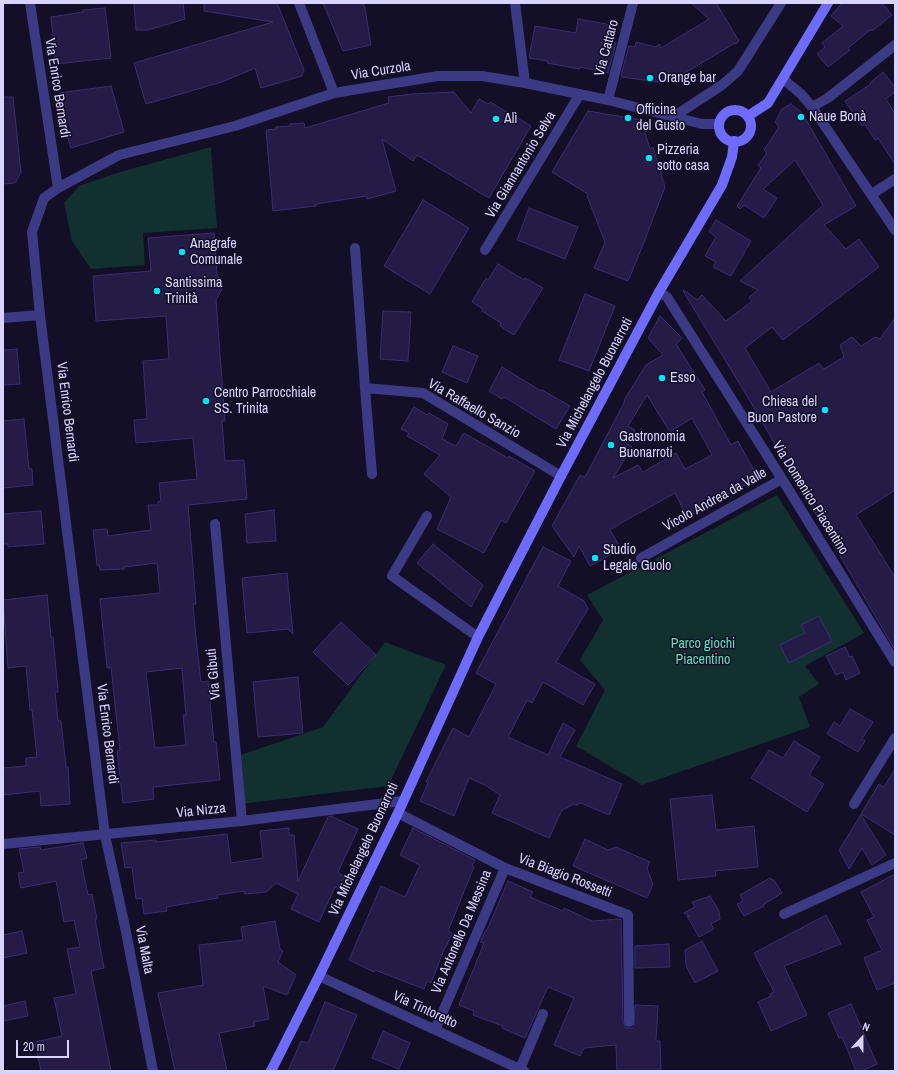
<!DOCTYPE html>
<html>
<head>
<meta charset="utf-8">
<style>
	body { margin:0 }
	#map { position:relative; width:898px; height:1074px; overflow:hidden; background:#130f26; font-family:"Archivo Narrow",sans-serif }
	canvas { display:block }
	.frame { position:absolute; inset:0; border:4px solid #d9d4ff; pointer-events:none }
	.north { position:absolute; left:842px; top:1018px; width:40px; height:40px; -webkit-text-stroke:3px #130f26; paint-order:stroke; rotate:21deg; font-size:11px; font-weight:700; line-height:16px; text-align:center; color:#d9d4ff }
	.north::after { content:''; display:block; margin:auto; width:14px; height:18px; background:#d9d4ff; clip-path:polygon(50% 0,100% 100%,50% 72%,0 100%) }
	.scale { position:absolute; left:16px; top:1040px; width:53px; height:18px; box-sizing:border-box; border:2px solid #d9d4ff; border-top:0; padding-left:5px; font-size:12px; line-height:14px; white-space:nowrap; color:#d9d4ff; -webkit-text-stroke:3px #130f26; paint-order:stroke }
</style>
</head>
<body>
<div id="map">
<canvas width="898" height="1074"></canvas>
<div class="frame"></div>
<div class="north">N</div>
<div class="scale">20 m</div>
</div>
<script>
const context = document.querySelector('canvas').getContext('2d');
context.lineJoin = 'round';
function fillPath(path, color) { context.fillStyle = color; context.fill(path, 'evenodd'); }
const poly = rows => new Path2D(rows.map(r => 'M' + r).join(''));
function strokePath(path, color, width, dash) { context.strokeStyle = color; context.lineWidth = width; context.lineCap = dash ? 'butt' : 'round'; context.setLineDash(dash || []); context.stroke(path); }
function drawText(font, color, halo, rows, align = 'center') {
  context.font = font + ' "Archivo Narrow",sans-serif'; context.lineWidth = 3; context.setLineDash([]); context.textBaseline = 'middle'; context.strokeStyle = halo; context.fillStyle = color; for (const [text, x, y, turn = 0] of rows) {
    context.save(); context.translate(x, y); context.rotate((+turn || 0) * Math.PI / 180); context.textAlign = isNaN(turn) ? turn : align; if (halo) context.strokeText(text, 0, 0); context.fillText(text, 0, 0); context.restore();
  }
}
fillPath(poly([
	[211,147,217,228,143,233,145,265,91,269,72,241,64,203,79,186,120,172],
	[777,495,864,633,805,666,819,684,799,697,810,727,642,785,576,746,605,690,580,660,603,620,587,595],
	[385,642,446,665,388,786,241,804,240,755,323,727]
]), '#12302f');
const building = poly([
	[134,3,183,3,185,19,148,30,136,30,134,3],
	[204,3,277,3,304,70,302,76,261,88,255,68,222,82,146,104,134,63,273,22,204,11,204,3],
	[323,3,363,3,365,8,371,45,343,51,323,3],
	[691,3,716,3,739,41,736,44,735,43,673,80,657,82,622,77,621,75,629,46,635,47,636,42,656,47,659,44,661,48,709,19,691,3],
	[842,3,882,3,892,15,872,31,870,30,848,48,850,50,828,67,817,54,825,47,822,43,843,26,831,16,842,3],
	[105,8,111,58,56,64,51,17,83,12,83,10,105,8],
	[578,19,612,25,608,42,616,43,608,73,580,67,580,69,547,63,548,61,529,58,535,26,576,33,578,19],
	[883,72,895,87,895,92,886,99,895,114,895,164,878,138,875,140,865,124,862,126,845,101,871,84,870,83,883,72],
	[111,86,124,132,71,148,60,114,59,93,111,86],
	[454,92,471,113,479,99,488,104,490,102,531,126,489,198,417,155,413,161,382,139,396,191,367,199,367,196,316,204,316,206,273,211,266,130,276,129,276,127,290,126,290,124,304,123,305,128,389,103,388,97,412,94,454,92],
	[3,97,13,97,21,173,15,183,3,184,3,97],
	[791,104,802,113,856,206,824,225,846,249,859,239,879,267,783,340,772,327,745,348,771,392,819,363,824,369,844,357,840,345,852,337,861,346,875,337,880,339,895,318,895,490,856,515,895,577,895,650,747,396,683,291,684,290,697,300,702,295,726,321,752,301,749,297,758,290,740,281,823,205,795,160,763,189,777,198,764,218,744,205,740,209,737,206,761,168,758,165,767,153,764,150,779,127,775,122,782,109,791,104],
	[588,111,641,120,650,149,653,147,665,187,647,234,646,233,647,235,628,281,594,268,605,242,587,196,588,194,552,172,588,111],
	[423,200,469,228,430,294,384,266,423,200],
	[529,208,578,227,565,259,517,240,529,208],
	[716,220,751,241,731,276,713,267,716,262,705,256,716,237,709,232,716,220],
	[214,233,217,274,223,287,216,300,225,421,222,421,225,461,244,460,247,499,188,505,196,604,193,604,196,638,201,682,208,681,214,742,216,742,220,780,153,787,154,799,123,803,117,751,120,750,111,667,107,668,100,599,160,593,157,563,124,567,124,569,100,570,99,565,97,565,93,530,107,529,108,536,151,530,148,505,158,505,158,502,161,501,159,483,197,479,193,438,136,443,134,420,147,419,143,361,169,359,166,316,96,321,93,276,151,271,148,238,214,233],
	[182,668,186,715,183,715,186,745,155,748,146,672,182,668],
	[498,264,524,280,525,278,543,288,514,335,500,326,501,323,482,311,483,309,472,302,486,278,488,280,498,264],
	[585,294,615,306,589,371,559,360,585,294],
	[383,311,411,312,408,361,380,359,383,311],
	[660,316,682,338,676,344,705,390,702,392,731,445,738,441,758,478,687,517,675,493,621,523,610,530,621,549,590,566,579,546,574,557,552,526,580,475,585,477,625,401,624,400,646,365,663,355,648,338,660,316],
	[647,395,670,432,692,418,712,455,685,469,676,453,643,472,638,465,613,478,632,447,627,444,635,430,628,426,647,395],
	[453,346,478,356,467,383,442,372,453,346],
	[17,349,20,384,3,385,3,350,17,349],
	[502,367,541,391,542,390,570,406,556,429,504,397,502,399,489,391,502,367],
	[414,407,427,415,429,413,448,424,442,439,456,446,464,433,508,458,509,456,535,471,506,523,501,520,484,553,437,529,451,497,424,474,440,455,407,436,409,433,401,429,414,407],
	[24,419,29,469,32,469,33,485,3,488,3,421,24,419],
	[274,510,276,541,247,543,245,514,274,510],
	[41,511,44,544,8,547,8,544,3,544,3,514,41,511],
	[433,544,483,585,471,607,417,563,433,544],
	[543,547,571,561,558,586,584,601,588,609,556,662,595,684,583,705,543,682,532,703,527,700,508,737,548,755,563,723,575,730,560,757,622,784,609,815,581,803,576,805,574,804,562,810,549,838,492,813,500,795,485,785,469,778,454,816,420,801,428,783,426,782,453,728,469,737,496,684,476,673,543,547],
	[287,573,293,634,288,629,247,633,242,578,287,573],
	[47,595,51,637,53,637,58,692,55,692,58,721,61,721,66,767,68,767,70,804,41,806,40,791,3,795,3,768,26,766,26,758,37,757,32,710,30,710,26,666,8,668,3,600,47,595],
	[819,616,832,641,789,663,780,645,805,633,801,625,819,616],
	[341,622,376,655,348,685,313,652,341,622],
	[845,647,850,657,852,656,860,673,846,680,843,672,836,675,826,656,845,647],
	[298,677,303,733,258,737,253,682,298,677],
	[850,709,873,722,862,739,865,741,858,752,827,734,834,722,840,726,850,709],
	[794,741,820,757,809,775,824,784,807,812,751,778,769,750,783,758,794,741],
	[895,769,895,835,861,814,879,784,884,787,895,769],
	[712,795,716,830,754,826,758,867,715,871,716,876,678,880,670,799,712,795],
	[861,815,886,855,872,865,862,848,849,869,839,850,861,815],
	[331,816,358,829,338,872,344,877,339,889,335,887,319,922,291,909,298,894,276,883,266,892,245,894,244,891,217,895,218,898,166,907,167,911,144,914,142,898,136,899,132,867,125,868,121,843,156,840,156,842,227,834,231,863,263,858,260,831,289,828,289,835,294,835,298,881,328,817,331,816],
	[413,828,475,860,472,866,474,867,448,931,452,933,446,947,445,947,431,983,427,981,424,989,375,970,374,972,349,960,381,886,405,897,420,865,400,855,413,828],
	[585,839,608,850,616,847,650,862,647,868,653,884,647,898,573,866,585,839],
	[83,843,87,858,81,860,88,895,92,894,97,919,95,919,104,968,91,971,111,1071,41,1071,35,1042,62,1036,54,998,76,994,67,949,80,947,74,920,64,922,56,881,21,888,18,873,24,872,19,849,40,847,41,850,83,843],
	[895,874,895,983,877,990,864,958,882,950,867,920,874,917,861,892,895,874],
	[770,878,772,880,774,880,782,893,763,905,764,906,744,916,737,904,743,901,740,895,770,878],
	[508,881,533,892,530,897,563,911,564,908,592,921,621,919,623,1022,626,1028,632,1028,634,1026,635,1005,658,1006,656,1041,660,1041,661,1071,617,1071,616,1045,584,1048,580,1056,554,1045,574,998,548,987,525,1038,502,1028,503,1026,473,1015,474,1011,459,1005,484,943,480,942,486,930,487,930,508,881],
	[710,896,719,911,720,919,711,924,714,929,699,937,687,916,690,916,684,913,695,907,692,902,710,896],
	[826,915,841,944,784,966,807,1015,771,1031,758,1002,771,996,770,994,774,992,754,953,826,915],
	[275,921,280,949,283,951,278,962,296,975,287,995,263,986,269,1019,254,1022,255,1026,219,1033,227,1071,175,1071,158,993,203,985,199,945,243,940,241,927,275,921],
	[22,931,27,953,3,958,3,935,22,931],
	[702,941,718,971,695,983,686,966,685,950,702,941],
	[669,944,670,967,635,968,635,946,669,944],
	[25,1001,28,1016,3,1021,3,1006,25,1001],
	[325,1002,357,1015,333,1071,288,1071,301,1041,308,1043,325,1002],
	[851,1004,877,1064,862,1071,856,1071,842,1037,839,1038,828,1013,851,1004],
	[383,1031,410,1043,399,1069,372,1058,383,1031]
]);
fillPath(building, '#241b47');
strokePath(building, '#3b2d73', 1);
strokePath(poly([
	[30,3,58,188],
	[299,3,334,93],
	[515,3,525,83],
	[783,79,801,94,812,107,895,230],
	[608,100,633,3],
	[812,107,828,98,895,45],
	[673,117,722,85,738,71,781,3],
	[872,194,895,179],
	[355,248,365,388],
	[485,250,580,94],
	[659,292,667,297,782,479,895,662],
	[3,318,40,315],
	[372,474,365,388,423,393,561,476],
	[427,516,392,576,478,637],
	[215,524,242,821],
	[641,558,782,479],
	[854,804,895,738],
	[398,813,505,868,628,915,629,1022],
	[3,844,242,821,402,801],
	[784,914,895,863],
	[319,976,524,1071],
	[435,1030,505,868],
	[520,1069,543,1014],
	[153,1071,125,927,105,835,40,315,32,232,44,198,58,188,119,155,235,126,334,93,438,76,482,76,525,83,608,100,702,124,719,124]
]), '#3d3a85', 10);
strokePath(poly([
	'719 126a16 16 0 1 1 32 0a16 16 0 1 1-32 0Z',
	[748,116,768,103,828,3],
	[271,1071,319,976,398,813,478,637,561,476,659,292,722,185,732,157,734,141]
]), '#6f6bff', 10);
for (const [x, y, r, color] of [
	[650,78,4,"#00e5ff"],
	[801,117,4,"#00e5ff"],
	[628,118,4,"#00e5ff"],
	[496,119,4,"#00e5ff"],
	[649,158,4,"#00e5ff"],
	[182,252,4,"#00e5ff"],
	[157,291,4,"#00e5ff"],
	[662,378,4,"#00e5ff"],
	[206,401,4,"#00e5ff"],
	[825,410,4,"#00e5ff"],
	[611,445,4,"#00e5ff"],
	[595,558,4,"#00e5ff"]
]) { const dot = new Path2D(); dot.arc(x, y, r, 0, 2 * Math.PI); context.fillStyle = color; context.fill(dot); strokePath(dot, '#130f26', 1.5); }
drawText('14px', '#d9d4ff', '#130f26', [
	["Via Cattaro",607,48,-75],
	["Via Curzola",381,71,-9],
	["Via Enrico Bernardi",57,88,81],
	["Via Giannantonio Selva",521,165,-59],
	["Via Michelangelo Buonarroti",595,383,-62],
	["Via Raffaello Sanzio",474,409,30],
	["Via Enrico Bernardi",67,412,83],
	["Via Domenico Piacentino",810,498,58],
	["Vicolo Andrea da Valle",715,500,-29],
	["Via Gibuti",214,674,-95],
	["Via Enrico Bernardi",107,734,83],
	["Via Nizza",201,811,-6],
	["Via Michelangelo Buonarroti",364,849,-65],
	["Via Biagio Rossetti",565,876,21],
	["Via Antonello Da Messina",462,932,-67],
	["Via Malta",144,950,79],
	["Via Tintoretto",425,1010,25]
]);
drawText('14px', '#d9d4ff', '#130f26', [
	["Orange bar",658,78],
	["Officina",636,110],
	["del Gusto",636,126],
	["Naue Bonà",809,117],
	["Alì",504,119],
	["Pizzeria",657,150],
	["sotto casa",657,166],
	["Anagrafe",190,244],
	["Comunale",190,260],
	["Santissima",165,283],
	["Trinità",165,299],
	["Esso",670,378],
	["Centro Parrocchiale",214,393],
	["SS. Trinita",214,409],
	["Chiesa del",817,402,"right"],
	["Buon Pastore",817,418,"right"],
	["Gastronomia",619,437],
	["Buonarroti",619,453],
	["Studio",603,550],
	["Legale Guolo",603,566]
], 'left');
drawText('14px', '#5fe0c0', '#130f26', [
	["Parco giochi",703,644],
	["Piacentino",703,660]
]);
</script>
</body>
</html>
